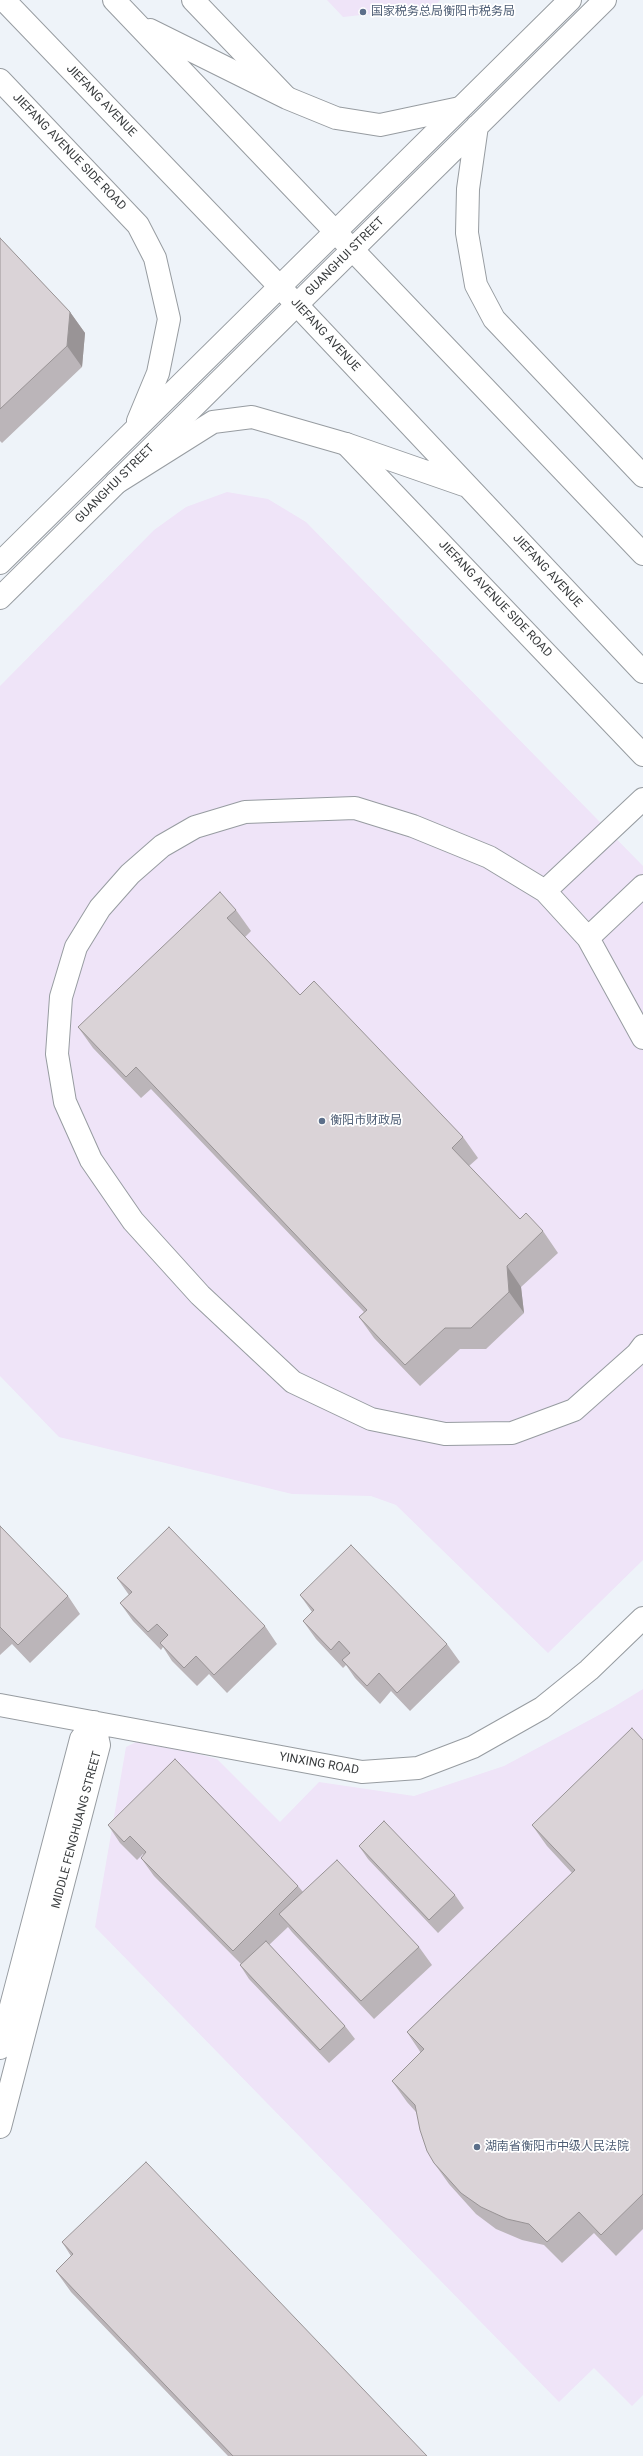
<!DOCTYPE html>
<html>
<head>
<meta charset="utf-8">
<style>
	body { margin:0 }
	canvas { display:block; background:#eef3f9 }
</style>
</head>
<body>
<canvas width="643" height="2456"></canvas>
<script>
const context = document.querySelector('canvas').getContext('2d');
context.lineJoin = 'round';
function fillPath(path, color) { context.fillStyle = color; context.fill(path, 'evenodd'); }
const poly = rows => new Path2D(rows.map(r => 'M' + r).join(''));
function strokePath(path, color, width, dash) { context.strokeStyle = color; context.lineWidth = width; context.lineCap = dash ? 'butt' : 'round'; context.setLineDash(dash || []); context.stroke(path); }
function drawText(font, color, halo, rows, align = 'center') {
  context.font = font + ' Roboto,"Noto Sans SC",sans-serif'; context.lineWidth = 3.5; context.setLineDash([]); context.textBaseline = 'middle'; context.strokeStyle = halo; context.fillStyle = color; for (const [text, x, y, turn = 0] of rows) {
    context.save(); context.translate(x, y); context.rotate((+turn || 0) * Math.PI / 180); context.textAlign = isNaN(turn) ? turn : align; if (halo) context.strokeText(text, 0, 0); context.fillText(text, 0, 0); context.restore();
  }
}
fillPath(poly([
	[327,0,440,0,434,7,343,17],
	[227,492,268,499,306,522,643,866,643,1560,548,1653,396,1505,371,1496,292,1494,59,1437,0,1376,0,686,154,530,186,507],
	[643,1689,643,2395,632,2406,594,2368,559,2402,95,1927,126,1747,142,1739,217,1759,280,1822,319,1782,414,1796,504,1766,612,1708]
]), '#efe4f8');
const minor = poly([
	[643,799,545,891,588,938,643,886],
	[545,891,489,857,413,826,355,808,245,812,195,827,162,846,130,874,100,908,76,947,61,997,57,1054,65,1102,91,1160,133,1221,200,1295,293,1382,371,1419,445,1434,512,1433,574,1410,637,1354,643,1346],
	[588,938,643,1038],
	[0,1705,362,1772,418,1768,473,1747,542,1708,589,1670,643,1618],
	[0,2048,81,1739,94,1722],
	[0,2127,99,1745,94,1722]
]);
const major = poly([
	[193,0,285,96],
	[0,80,138,225,155,258,169,319,158,373,138,421],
	[477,126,468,189,467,233,476,285,494,319,643,476],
	[346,444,643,755],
	[0,563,570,0],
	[0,598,605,0]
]);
const highway = poly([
	[4,0,280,287,643,672],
	[114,0,643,554],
	[150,30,287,98,336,118,380,125,460,108],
	[116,483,213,422,252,417,346,444,464,485]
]);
strokePath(minor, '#979ca1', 24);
strokePath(major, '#979ca1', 24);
strokePath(highway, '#979ca1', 24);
strokePath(minor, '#fff', 22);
strokePath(major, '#fff', 22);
strokePath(highway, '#fff', 22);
fillPath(poly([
	[0,238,70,312,85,333,82,367,2,443,0,441],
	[236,910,251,931,245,937,300,995,463,1137,478,1158,469,1166,520,1219,543,1231,558,1253,521,1287,524,1313,486,1349,460,1349,420,1386,374,1338,359,1317,364,1312,151,1089,141,1098,93,1048,78,1027],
	[0,1526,68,1596,80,1614,30,1663,12,1644,0,1655],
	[117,1578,265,1626,277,1644,227,1693,209,1674,197,1686,172,1661,163,1647,161,1650,133,1621,120,1603,129,1595],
	[300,1595,447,1644,460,1662,410,1711,391,1691,380,1704,355,1678,346,1665,343,1668,316,1639,303,1621,312,1612],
	[643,1740,643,2229,616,2256,594,2233,562,2263,544,2245,522,2240,496,2229,476,2214,449,2184,434,2163,416,2112,407,2102,392,2081,421,2053,407,2032,572,1873,547,1846,532,1825],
	[108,1825,298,1886,303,1892,419,1947,432,1965,374,2019,292,1932,288,1927,269,1945,345,2026,355,2039,329,2063,249,1979,240,1965,241,1964,154,1876,141,1858,144,1855,143,1854,137,1860,120,1843],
	[359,1846,455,1895,464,1908,438,1933,368,1859],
	[62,2242,427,2456,228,2456,71,2292,56,2271,71,2256]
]), '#bbb5b9');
fillPath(poly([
	[70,312,85,333,82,367,67,346],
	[507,1266,521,1287,524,1313,509,1292]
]), '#999496');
const building = poly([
	[0,238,70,312,67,346,0,409,0,238],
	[220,892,236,910,227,918,300,995,314,981,463,1137,452,1148,520,1219,526,1213,543,1231,507,1266,509,1292,471,1328,445,1328,405,1365,359,1317,367,1310,136,1067,126,1077,78,1027,220,892],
	[0,1526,68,1596,18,1645,0,1627,0,1526],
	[169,1527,265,1626,214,1675,196,1656,184,1668,160,1643,168,1635,157,1624,148,1632,120,1603,132,1592,117,1578,169,1527],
	[351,1545,447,1644,397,1693,379,1673,367,1686,342,1660,350,1653,339,1641,331,1650,303,1621,314,1610,300,1595,351,1545],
	[632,1728,643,1740,643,2194,601,2235,579,2212,547,2242,529,2224,507,2219,481,2207,461,2193,434,2163,427,2151,420,2130,415,2105,392,2081,424,2049,407,2032,575,1870,532,1825,632,1728],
	[175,1759,298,1886,233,1951,141,1858,146,1852,130,1836,124,1842,108,1825,175,1759],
	[384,1821,455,1895,429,1920,359,1846,384,1821],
	[337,1860,419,1947,361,2001,279,1914,337,1860],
	[266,1941,345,2026,320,2050,240,1965,266,1941],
	[146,2162,427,2456,233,2456,56,2271,73,2254,62,2242,146,2162]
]);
fillPath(building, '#dad3d7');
strokePath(building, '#999496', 1);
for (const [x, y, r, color] of [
	[363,12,4,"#5c6f8a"],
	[322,1121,4,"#5c6f8a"],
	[477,2147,4,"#5c6f8a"]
]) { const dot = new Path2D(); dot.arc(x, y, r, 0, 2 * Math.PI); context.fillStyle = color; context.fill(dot); strokePath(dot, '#fff', 1.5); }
drawText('12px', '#4e5e75', '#fff', [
	["国家税务总局衡阳市税务局",371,12],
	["衡阳市财政局",330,1121],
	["湖南省衡阳市中级人民法院",485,2147]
], 'left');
drawText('12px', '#393c3e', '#fff', [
	["JIEFANG AVENUE",101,101,46],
	["JIEFANG AVENUE SIDE ROAD",69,152,46],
	["GUANGHUI STREET",345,257,-45],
	["JIEFANG AVENUE",325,335,47],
	["GUANGHUI STREET",115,484,-45],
	["JIEFANG AVENUE",547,571,47],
	["JIEFANG AVENUE SIDE ROAD",495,599,46],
	["YINXING ROAD",319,1764,10],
	["MIDDLE FENGHUANG STREET",77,1830,-75]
]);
</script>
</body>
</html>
